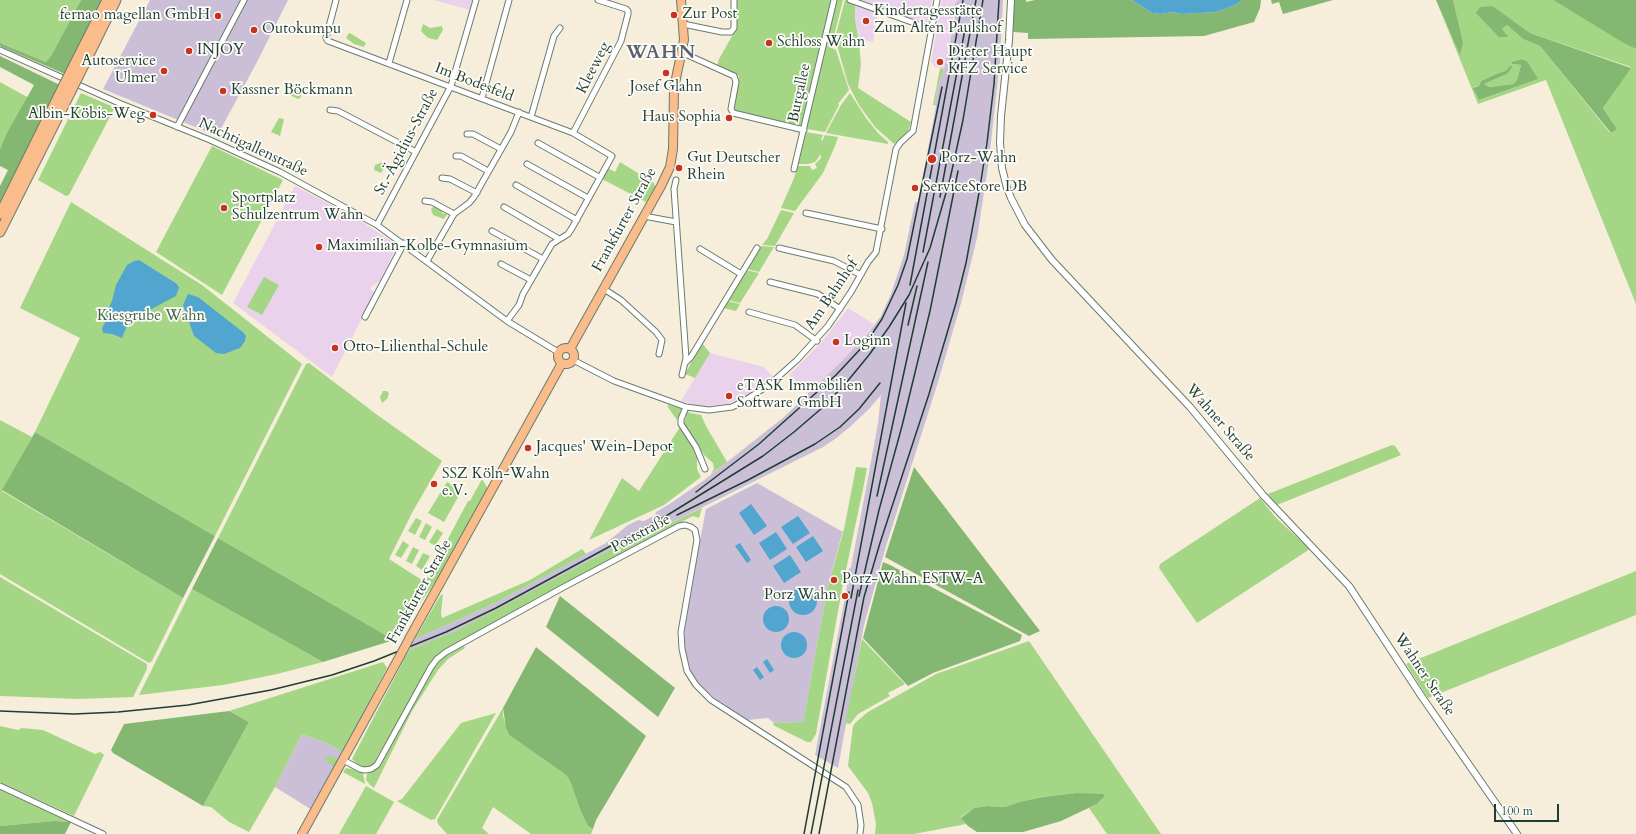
<!DOCTYPE html>
<html>
<head>
<meta charset="utf-8">
<style>
	body { margin:0 }
	#map { position:relative; width:1636px; height:834px; overflow:hidden; background:#f6eedb; font-family:Cardo,serif }
	canvas { display:block }
	.scale { position:absolute; left:1494px; top:804px; width:65px; height:18px; box-sizing:border-box; border:2px solid #1f3d34; border-top:0; padding-left:5px; font-size:12px; line-height:14px; white-space:nowrap; color:#1f3d34; -webkit-text-stroke:3px #fdfcf7; paint-order:stroke }
</style>
</head>
<body>
<div id="map">
<canvas width="1636" height="834"></canvas>
<div class="scale">100 m</div>
</div>
<script>
const context = document.querySelector('canvas').getContext('2d');
context.lineJoin = 'round';
function fillPath(path, color) { context.fillStyle = color; context.fill(path, 'evenodd'); }
const poly = rows => new Path2D(rows.map(r => 'M' + r).join(''));
function strokePath(path, color, width, dash) { context.strokeStyle = color; context.lineWidth = width; context.lineCap = dash ? 'butt' : 'round'; context.setLineDash(dash || []); context.stroke(path); }
function drawText(font, color, halo, rows, align = 'center') {
  context.font = font + ' Cardo,serif'; context.lineWidth = 3.5; context.setLineDash([]); context.textBaseline = 'middle'; context.strokeStyle = halo; context.fillStyle = color; for (const [text, x, y, turn = 0] of rows) {
    context.save(); context.translate(x, y); context.rotate((+turn || 0) * Math.PI / 180); context.textAlign = isNaN(turn) ? turn : align; if (halo) context.strokeText(text, 0, 0); context.fillText(text, 0, 0); context.restore();
  }
}
fillPath(poly([
	[434,0,473,0,470,10],
	[856,0,932,0,928,26],
	[942,0,957,0,944,69,935,67,931,62],
	[855,4,878,13,873,42,859,39,855,19],
	[295,186,358,219,397,245,380,281,372,286,370,289,375,293,332,377,233,303],
	[848,308,874,324,857,346,808,394,789,375,821,343],
	[710,353,764,367,773,377,749,395,726,404,709,406,699,406,681,401]
]), '#ead1ec');
fillPath(poly([
	[150,0,288,0,257,62,217,136,103,89],
	[958,0,1003,0,1000,61,989,160,977,238,961,303,938,382,886,546,864,625,838,768,815,755,847,586,846,585,849,569,851,567,868,478,878,423,881,395,869,409,851,426,835,439,823,447,655,531,617,546,487,615,456,631,409,650,415,639,491,605,606,543,628,525,638,520,644,521,655,515,656,512,671,503,703,481,784,417,842,361,869,332,881,316,891,294,904,255,915,202,918,202,936,106,935,105,937,89,944,69,955,17,955,4],
	[757,483,841,531,843,530,827,590,803,722,774,723,768,718,748,720,715,698,703,688,691,672,684,647,685,619,706,509],
	[302,734,326,743,343,752,312,810,275,787]
]), '#cabfd6');
fillPath(poly([
	[0,0,81,0,51,56,46,62,0,43],
	[736,0,831,0,802,126,735,111,733,109,739,76,717,66,719,59,736,29],
	[837,0,843,0,834,36,835,45,833,47,826,44],
	[845,0,855,4,855,19,859,42,861,64,858,88,911,122,908,131,894,144,875,127,859,105,848,84,835,38],
	[1436,0,1460,54,1459,28,1453,0,1553,0,1636,49,1636,304,1546,80,1478,104],
	[1493,6,1530,33,1631,67,1603,108,1617,129,1610,133,1540,46,1523,39,1507,25,1502,29],
	[1522,59,1527,61,1537,79,1479,100,1474,87,1479,86,1481,81,1496,74,1505,71,1511,65,1507,74,1484,84,1489,87,1513,84,1517,80,1521,65,1512,64,1511,62],
	[423,24,430,28,442,26,443,30,437,40,428,38,421,31],
	[350,33,366,43,364,47,354,44,346,38,348,34],
	[826,45,836,50,849,90,838,104,839,105,825,132,807,129,806,125],
	[940,68,944,69,937,89,935,105,933,105],
	[0,82,29,98,0,153],
	[293,85,303,91,300,98,298,99,288,94],
	[81,93,111,106,114,109,69,195,66,196,38,180],
	[850,93,866,118,878,133,888,142,888,144,826,133,841,105],
	[279,118,284,119,280,136,271,132],
	[806,132,823,135,821,140,822,141,825,135,838,137,835,146,823,173,795,211,781,208,794,178,798,166,810,166,812,170,817,168,815,164,821,158,821,154,815,162,808,164,798,164],
	[212,146,283,180,222,295,156,252],
	[383,162,385,166,381,173,374,170,375,165],
	[620,162,654,183,655,187,646,202,602,179,608,168,615,172],
	[71,202,202,285,302,364,215,536,35,432,80,338,20,308],
	[434,206,441,210,443,214,446,213,447,214,444,219,433,215,431,209],
	[781,210,794,213,775,246,762,245,767,239],
	[761,246,774,247,759,272,747,269],
	[746,270,759,273,740,303,728,300],
	[264,277,279,285,262,315,247,307],
	[728,301,740,304,736,311,723,308],
	[702,343,710,353,695,378,685,374],
	[309,363,376,414,442,461,413,511,389,559,425,582,468,501,470,501,482,479,488,489,445,568,394,640,218,538,306,364],
	[383,391,387,391,389,394,387,399,382,403,380,397],
	[669,405,682,409,677,420,667,406],
	[687,411,690,413,701,415,706,426,727,462,711,474,714,469,713,463,704,455,684,424],
	[0,420,32,437,2,491,183,598,152,661,149,663,0,574],
	[680,427,697,455,697,469,701,477,664,505,589,540,622,478,639,491],
	[1392,445,1395,446,1401,455,1277,505,1268,494],
	[856,467,867,468,864,484,842,589,816,734,811,742,807,742,773,725,774,723,803,722,827,590,844,529],
	[447,482,462,490,444,522,428,513],
	[1260,498,1276,518,1310,549,1197,623,1159,568,1160,564],
	[702,508,699,518,693,516,685,520,653,538,535,599,474,636,452,646,436,656,374,763,368,767,363,767,357,764,352,759,409,650,456,631,617,546,655,531],
	[416,518,422,521,415,535,408,531],
	[426,523,432,527,425,540,419,537],
	[437,529,443,533,435,546,429,542],
	[403,541,409,545,401,558,395,555],
	[413,547,419,550,412,564,406,561],
	[582,549,586,554,491,605,415,639,440,596,443,594,441,613,442,618,530,580],
	[423,553,430,556,422,570,416,566],
	[1636,571,1636,615,1428,698,1406,664],
	[0,577,147,664,147,669,133,697,78,699,0,696],
	[192,589,323,662,277,674,223,685,139,695],
	[862,639,905,684,888,693,890,696,858,714,850,724,845,723],
	[1029,641,1161,834,1107,834,1089,808,1097,804,1105,796,1076,793,1043,797,1019,802,1005,807,987,806,974,808,961,817,966,824,914,834,875,834,876,824,872,803,868,793,848,766,853,726,856,722,868,712,936,674],
	[464,646,465,648,448,659,438,670,412,711,374,788,370,785,366,780,367,774,380,766,434,668,444,656],
	[383,662,387,668,343,752,326,743,302,734,275,787,249,832,229,822,211,807,203,806,249,722,229,711],
	[503,708,503,716,509,735,566,775,570,781,581,812,588,826,593,829,591,834,531,834,493,807,482,828,489,834,447,834,438,824,437,820],
	[496,713,435,819,431,820,397,801,402,799,461,723],
	[0,726,18,730,22,728,43,730,95,754,100,752,103,754,104,755,74,816,0,782],
	[329,756,332,756,337,760,334,767,324,759],
	[346,768,352,769,363,773,365,784,343,772],
	[366,786,394,802,376,834,339,834],
	[0,789,65,819,71,822,54,821,0,826]
]), '#a5d685');
fillPath(poly([
	[81,0,102,0,65,74,0,46,0,43,46,62,51,56],
	[1014,0,1026,0,1026,2,1035,0,1132,0,1152,13,1161,14,1172,12,1182,14,1216,12,1235,5,1242,0,1261,0,1260,8,1254,22,1204,36,1028,39,1028,33,1013,32],
	[1271,0,1333,0,1283,14,1279,2,1272,4],
	[1436,0,1453,0,1463,43,1460,55],
	[1553,0,1636,0,1636,49,1624,43],
	[1493,6,1530,33,1631,68,1603,108,1617,129,1611,133,1540,46,1523,39,1507,25,1502,29,1508,37,1499,37,1476,13,1480,7],
	[0,56,60,85,0,203,0,186,8,170,0,166,0,150,7,133,34,85,0,67],
	[1522,59,1527,61,1538,79,1479,100,1473,88,1479,86,1481,81,1496,74,1505,71,1511,65,1512,67,1507,74,1484,84,1489,87,1513,84,1517,80,1521,65,1512,64,1511,62],
	[35,432,215,536,183,598,2,490],
	[914,467,1040,631,1029,636,885,557],
	[218,538,394,640,323,662,192,589],
	[883,562,890,565,1022,635,1020,641,933,673,908,686,863,638],
	[560,596,675,688,658,717,546,627],
	[536,647,646,736,596,820,593,829,588,826,581,812,570,781,566,775,509,735,506,728,503,708],
	[229,711,249,722,203,806,113,753,111,750,124,724],
	[1076,793,1103,794,1105,796,1097,804,1061,821,1023,832,977,832,968,826,961,818,974,808,987,806,1005,807,1019,802,1043,797],
	[54,821,71,822,65,834,0,834,0,826]
]), '#84b772');
fillPath(poly([
	[1132,0,1242,0,1235,5,1216,12,1182,14,1172,12,1161,14,1152,13],
	[139,260,177,284,179,288,176,296,129,321,122,338,112,334,103,333,102,328,106,321,107,311,112,301,116,285,127,265,134,261],
	[188,294,198,297,244,333,246,336,245,341,240,348,224,354,216,353,194,336,183,305],
	[751,504,767,526,754,535,739,513],
	[798,516,810,533,793,544,781,527],
	[776,532,787,549,770,560,759,543],
	[813,536,823,551,806,562,796,547],
	[740,543,751,560,747,563,735,546],
	[790,555,801,572,784,583,773,566],
	'789 601a14 14 0 1 1 28 0a14 14 0 1 1-28 0Z',
	'763 619a13 13 0 1 1 26 0a13 13 0 1 1-26 0Z',
	'781 645a13 13 0 1 1 26 0a13 13 0 1 1-26 0Z',
	[767,659,774,670,770,673,763,662],
	[757,667,764,677,760,680,753,670]
]), '#52a5ce');
const minor = poly([
	[336,0,326,38,328,41,573,133,612,156,572,228,568,234,552,244,523,294,519,305,507,321],
	[850,0,931,29],
	[683,24,722,32,731,32,734,28,734,0],
	[0,50,119,103,210,140,280,172,377,225,507,321,558,352],
	[681,52,734,76,736,82,731,109,733,113,804,130],
	[389,63,407,0],
	[482,98,509,0],
	[330,110,338,111,416,152],
	[531,117,554,36,560,28],
	[177,127,244,0],
	[573,133,621,41,628,14,628,11,626,9,598,0],
	[467,134,473,134,501,149],
	[538,143,599,177],
	[456,156,461,156,488,171],
	[527,164,588,198],
	[794,169,834,0],
	[442,178,450,179,477,193],
	[676,180,674,189,686,358,682,375],
	[516,185,577,220],
	[425,201,432,202,454,214],
	[504,207,559,239],
	[806,213,882,229],
	[644,216,676,222],
	[377,225,451,86,476,0],
	[492,231,543,259],
	[779,248,834,261,861,275],
	[700,249,741,274],
	[427,261,454,214,469,203,474,197,511,132,519,112],
	[501,264,531,280],
	[770,282,818,294,840,309],
	[604,289,621,300,656,332,662,340,659,354],
	[749,312,795,325,817,341],
	[365,317,404,243],
	[573,360,614,381,686,407,709,410,732,407,744,401,769,385,797,360,828,326,851,292,868,262,876,252,896,149,900,143,913,131,937,0],
	[686,362,691,357,757,248],
	[686,407,681,419,681,424,696,447,705,469],
	[343,760,360,769,365,770,371,769,377,765,431,667,437,659,446,652,562,588,679,526,685,525,691,527,695,530,697,540,681,632,682,649,687,671,696,685,711,700,846,787,858,805,861,825,860,834],
	[0,786,103,834]
]);
const tertiary = poly([
	[1011,0,1009,40,1001,116,1000,143,1002,168,1007,188,1011,198,1025,225,1052,260,1190,407,1263,495,1349,586,1422,697,1517,834]
]);
const primary = poly([
	'558 356a8 8 0 1 1 16 0a8 8 0 1 1-16 0Z',
	[570,349,661,186,670,167,673,149,674,88,684,40,681,0],
	[409,639,562,363],
	[302,834,400,656]
]);
const motorway = poly([
	[71,71,107,0],
	[79,75,116,0],
	[0,214,62,89],
	[0,232,70,93]
]);
strokePath(minor, '#6a7b6e', 7);
strokePath(tertiary, '#6a7b6e', 8);
strokePath(primary, '#6a7b6e', 10);
strokePath(motorway, '#6a7b6e', 11);
strokePath(minor, '#fff', 5);
strokePath(tertiary, '#fff', 6);
strokePath(primary, '#f9bc8a', 8);
strokePath(motorway, '#f9bc8a', 9);
strokePath(poly([
	[940,197,976,0],
	[923,252,966,24],
	[910,285,963,0],
	[908,325,917,286],
	[696,492,759,444,836,375,866,343,882,319,898,285,907,259,942,87],
	[877,496,928,262],
	[677,515,748,480,815,444,840,427,859,409,880,383],
	[859,596,879,510,902,426,930,311,958,171],
	[851,598,906,303],
	[0,711,74,714,118,712,188,705,271,690,332,675,374,661,446,632,496,608,666,516,763,456,794,432,822,408,846,383,869,355,889,327,909,295,930,248,950,179,963,120,983,0],
	[804,834,849,592],
	[811,834,858,590],
	[819,834,864,597,880,543,929,394,956,303,966,263,979,193,987,143,994,84,999,0]
]), '#1f3d34', 1.5);
const primaryBridge = poly([
	[400,656,409,639]
]);
const motorwayBridge = poly([
	[62,89,71,71],
	[70,93,79,75]
]);
strokePath(primaryBridge, '#6a7b6e', 10, []);
strokePath(motorwayBridge, '#6a7b6e', 11, []);
strokePath(primaryBridge, '#f9bc8a', 8);
strokePath(motorwayBridge, '#f9bc8a', 9);
for (const [x, y, r, color] of [
	[674,15,4,"#c8321e"],
	[218,16,4,"#c8321e"],
	[866,21,4,"#c8321e"],
	[254,30,4,"#c8321e"],
	[769,43,4,"#c8321e"],
	[189,51,4,"#c8321e"],
	[940,62,4,"#c8321e"],
	[164,71,4,"#c8321e"],
	[666,73,4,"#c8321e"],
	[223,91,4,"#c8321e"],
	[153,115,4,"#c8321e"],
	[729,118,4,"#c8321e"],
	[932,159,5,"#c8321e"],
	[679,168,4,"#c8321e"],
	[915,188,4,"#c8321e"],
	[224,208,4,"#c8321e"],
	[319,247,4,"#c8321e"],
	[836,342,4,"#c8321e"],
	[335,348,4,"#c8321e"],
	[729,396,4,"#c8321e"],
	[528,448,4,"#c8321e"],
	[434,484,4,"#c8321e"],
	[834,580,4,"#c8321e"],
	[845,596,4,"#c8321e"]
]) { const dot = new Path2D(); dot.arc(x, y, r, 0, 2 * Math.PI); context.fillStyle = color; context.fill(dot); strokePath(dot, '#fdfcf7', 1.5); }
drawText('15px', '#1f3d34', '#fdfcf7', [
	["Kindertagesstätte",874,12],
	["Zum Alten Paulshof",874,29],
	["Zur Post",682,15],
	["fernao magellan GmbH",210,16,"right"],
	["Outokumpu",262,30],
	["Schloss Wahn",777,43],
	["INJOY",197,51],
	["Dieter Haupt",948,53],
	["KFZ Service",948,70],
	["Autoservice",156,62,"right"],
	["Ulmer",156,79,"right"],
	["Josef Glahn",666,88,"center"],
	["Kassner Böckmann",231,91],
	["Albin-Köbis-Weg",145,115,"right"],
	["Haus Sophia",721,118,"right"],
	["Gut Deutscher",687,159],
	["Rhein",687,176],
	["Porz-Wahn",941,159],
	["ServiceStore DB",923,188],
	["Sportplatz",232,199],
	["Schulzentrum Wahn",232,216],
	["Maximilian-Kolbe-Gymnasium",327,247],
	["Loginn",844,342],
	["Otto-Lilienthal-Schule",343,348],
	["eTASK Immobilien",737,387],
	["Software GmbH",737,404],
	["Jacques' Wein-Depot",536,448],
	["SSZ Köln-Wahn",442,475],
	["e.V.",442,492],
	["Porz-Wahn ESTW-A",842,580],
	["Porz Wahn",837,596,"right"]
], 'left');
drawText('15px', '#1f3d34', '#fdfcf7', [
	["Kleeweg",594,68,-63],
	["Im Bodesfeld",474,83,21],
	["Burgallee",800,93,-78],
	["St.-Ägidius-Straße",407,142,-62],
	["Nachtigallenstraße",253,148,25],
	["Frankfurter Straße",625,220,-61],
	["Am Bahnhof",832,295,-56],
	["Wahner Straße",1220,423,49],
	["Poststraße",641,534,-28],
	["Frankfurter Straße",420,592,-61],
	["Wahner Straße",1424,675,56]
]);
drawText('15px', '#406348', '#fdfcf7', [
	["Kiesgrube Wahn",151,317]
]);
context.letterSpacing = '1px';
drawText('bold 19px', '#576274', '#fdfcf7', [
	["WAHN",661,54]
]);
context.letterSpacing = '0px';
</script>
</body>
</html>
